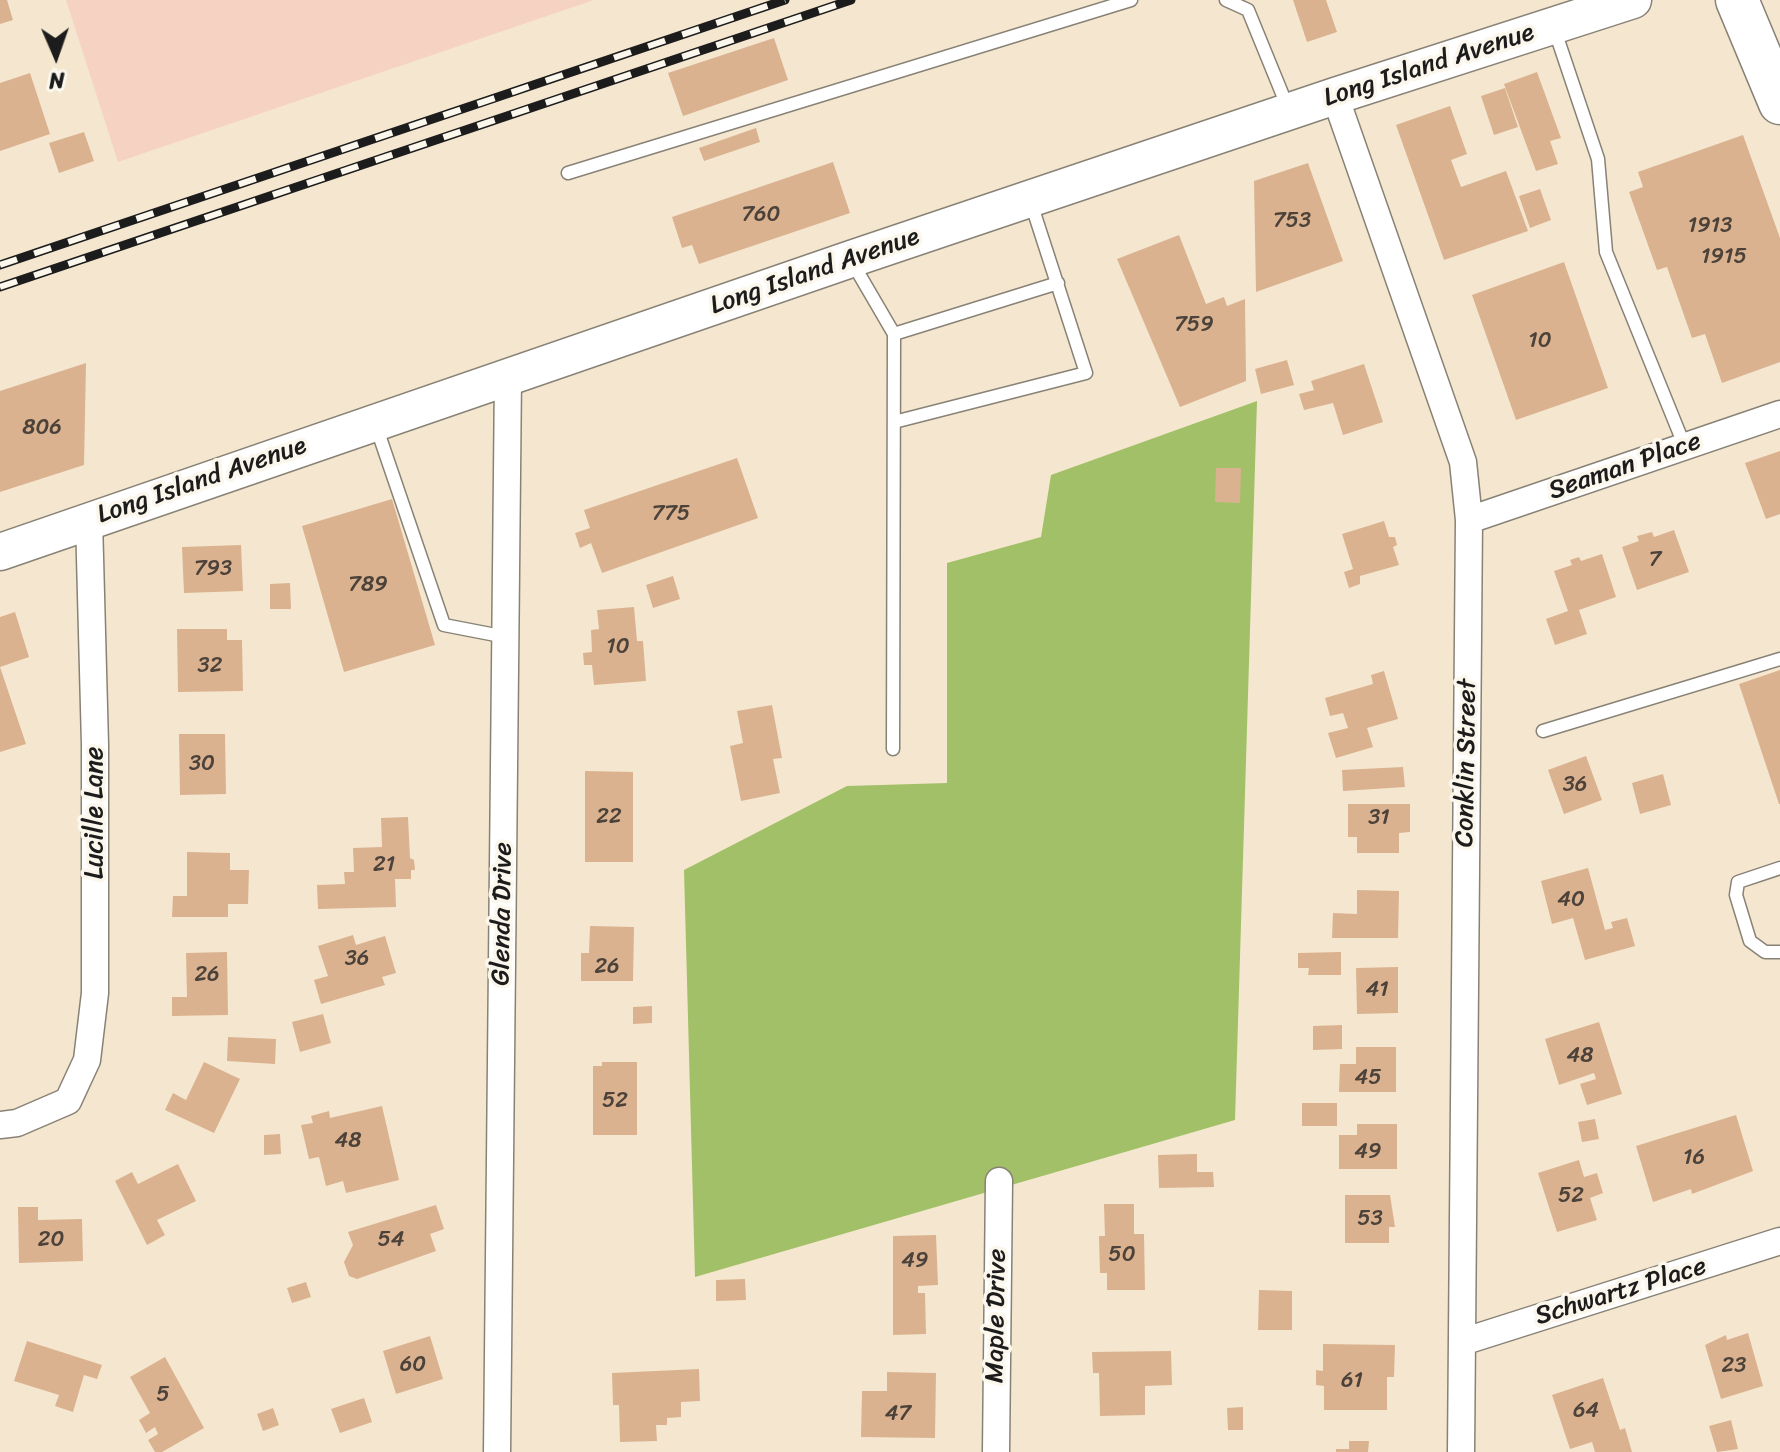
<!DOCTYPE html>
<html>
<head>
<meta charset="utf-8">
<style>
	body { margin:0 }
	#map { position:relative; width:1780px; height:1452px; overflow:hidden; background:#f5e7cf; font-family:Sriracha,sans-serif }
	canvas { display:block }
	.north { position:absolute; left:16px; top:16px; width:80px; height:80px; -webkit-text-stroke:6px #fbf7ec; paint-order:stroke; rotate:178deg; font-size:22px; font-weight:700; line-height:32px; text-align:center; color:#1c1c1c }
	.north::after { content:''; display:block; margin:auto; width:28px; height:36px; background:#1c1c1c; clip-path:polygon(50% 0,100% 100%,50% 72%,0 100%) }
</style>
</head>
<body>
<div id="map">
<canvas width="1780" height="1452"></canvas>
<div class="north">N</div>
</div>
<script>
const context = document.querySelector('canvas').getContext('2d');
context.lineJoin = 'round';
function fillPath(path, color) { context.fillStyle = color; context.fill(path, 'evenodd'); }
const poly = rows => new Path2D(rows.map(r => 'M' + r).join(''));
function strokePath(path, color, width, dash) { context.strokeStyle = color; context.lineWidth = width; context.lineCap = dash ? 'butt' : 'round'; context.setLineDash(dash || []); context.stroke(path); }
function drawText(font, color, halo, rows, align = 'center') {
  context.font = font + ' Sriracha,sans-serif'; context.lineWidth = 7; context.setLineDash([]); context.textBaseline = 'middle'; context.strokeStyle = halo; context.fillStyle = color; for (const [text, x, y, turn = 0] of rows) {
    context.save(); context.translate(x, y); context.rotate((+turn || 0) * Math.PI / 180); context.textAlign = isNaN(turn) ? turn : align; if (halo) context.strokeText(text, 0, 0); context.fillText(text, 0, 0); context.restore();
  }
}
fillPath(poly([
	[66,0,594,0,118,162]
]), '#f6d2c3');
fillPath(poly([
	[1257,401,1235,1120,695,1277,684,870,847,786,947,783,947,563,1041,537,1051,475]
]), '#a2c067');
fillPath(poly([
	[0,0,7,0,13,20,0,24],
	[1293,0,1326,0,1337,32,1307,42],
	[774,38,788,80,683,116,668,73],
	[1537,72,1561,138,1550,141,1558,164,1536,171,1504,84],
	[30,73,50,134,0,151,0,83],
	[1505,88,1518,127,1494,135,1481,96],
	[1450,106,1467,154,1451,160,1461,187,1506,171,1528,231,1444,260,1396,125],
	[756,128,760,142,704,161,699,148],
	[84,132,94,161,59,173,49,143],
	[1743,135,1780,238,1780,362,1722,383,1705,334,1692,338,1667,267,1657,270,1629,192,1643,187,1638,172],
	[833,162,850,213,699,264,692,245,682,248,672,217],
	[1308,163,1343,261,1256,292,1254,181],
	[1540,189,1551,220,1530,228,1519,196],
	[1179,235,1206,304,1224,297,1227,306,1245,299,1246,381,1180,407,1117,259],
	[1564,262,1608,388,1516,420,1472,295],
	[1287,360,1294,385,1261,394,1255,369],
	[86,363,84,465,0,492,0,391],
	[1364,364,1383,422,1343,435,1333,403,1304,410,1299,394,1314,390,1311,381],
	[1780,451,1780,514,1766,519,1745,463],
	[737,458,758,518,602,573,591,543,580,548,575,533,590,528,584,510],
	[1216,468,1241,468,1240,503,1215,502],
	[392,499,435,645,344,672,302,526],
	[1384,521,1389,537,1395,537,1397,545,1393,547,1399,565,1360,576,1360,584,1349,588,1344,572,1353,569,1342,534],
	[1674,530,1689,572,1637,590,1622,547,1639,541,1637,536,1652,532,1654,537],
	[241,545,243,591,184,593,182,547],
	[1602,554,1616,597,1579,610,1587,634,1555,645,1546,619,1568,611,1554,571,1572,565,1570,560,1579,557,1581,561],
	[673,576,680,599,653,608,646,585],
	[290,583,291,609,270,609,270,584],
	[634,607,637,641,643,641,646,681,594,685,592,665,584,665,583,653,592,652,591,630,599,629,597,610],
	[15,612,29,657,0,667,26,744,0,752,0,617],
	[177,629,227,629,227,640,242,640,243,691,178,692],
	[1780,670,1780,804,1779,804,1739,684],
	[1384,671,1398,719,1367,728,1373,747,1336,758,1328,733,1348,728,1343,713,1330,716,1325,698,1373,684,1371,675],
	[772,705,782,758,773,759,780,793,741,801,730,746,743,743,737,711],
	[179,734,225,734,226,794,180,795],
	[1586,756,1602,800,1564,814,1548,770],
	[1403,767,1405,787,1343,791,1342,770],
	[585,771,633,772,633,862,585,862],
	[1663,774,1671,805,1640,814,1632,783],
	[1348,804,1410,804,1410,832,1399,833,1399,853,1357,853,1357,837,1348,837],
	[408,817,410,858,414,860,415,870,411,870,411,879,395,879,396,907,318,909,317,885,345,884,344,872,354,872,353,848,382,847,381,818],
	[187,852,230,853,230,870,249,870,248,904,228,904,228,917,172,917,173,896,187,896],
	[1588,868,1605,930,1613,928,1611,922,1627,918,1635,946,1585,960,1573,918,1552,924,1541,881],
	[1357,890,1399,891,1398,938,1332,938,1333,913,1357,914],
	[590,926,634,927,633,981,581,981,581,953,589,953],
	[353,935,356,945,385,936,396,973,382,977,385,985,321,1004,314,980,328,976,318,946],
	[227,952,228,1015,172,1016,172,997,187,997,186,953],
	[1341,952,1341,975,1308,975,1309,968,1298,968,1298,953],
	[1398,967,1398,1013,1357,1014,1356,968],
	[652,1006,652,1023,633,1024,633,1007],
	[323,1014,331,1043,300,1052,292,1022],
	[1599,1022,1622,1094,1587,1105,1580,1084,1596,1079,1594,1073,1559,1085,1545,1039],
	[1342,1025,1342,1049,1313,1050,1313,1026],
	[228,1037,276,1039,275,1064,227,1061],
	[1356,1047,1396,1047,1396,1092,1339,1092,1340,1064,1356,1064],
	[204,1062,240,1079,214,1133,165,1110,173,1093,186,1100],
	[602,1062,637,1062,637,1135,593,1135,593,1066,602,1066],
	[1302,1103,1337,1103,1337,1126,1302,1126],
	[382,1106,399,1180,346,1193,343,1181,326,1186,319,1157,309,1159,301,1125,313,1123,311,1116,329,1111,330,1118],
	[1736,1115,1753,1171,1692,1194,1691,1189,1653,1202,1636,1146],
	[1595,1119,1599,1139,1582,1142,1578,1122],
	[1357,1124,1397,1124,1397,1169,1339,1169,1339,1135,1357,1135],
	[280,1134,281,1154,264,1155,264,1135],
	[1197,1154,1197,1172,1213,1172,1214,1187,1159,1188,1158,1155],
	[1579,1160,1584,1177,1597,1173,1603,1193,1590,1198,1597,1220,1557,1232,1538,1173],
	[178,1164,196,1201,157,1220,165,1235,147,1245,115,1181,132,1172,138,1184],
	[1345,1195,1390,1195,1395,1227,1389,1227,1389,1243,1345,1243],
	[1104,1204,1134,1204,1134,1234,1144,1234,1145,1290,1107,1290,1107,1273,1100,1273,1099,1236,1105,1236],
	[436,1205,444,1229,430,1234,436,1251,357,1279,349,1276,344,1262,353,1245,348,1232],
	[18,1207,38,1207,38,1220,82,1219,83,1261,19,1263],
	[936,1235,938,1285,918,1286,918,1293,925,1293,926,1334,893,1335,893,1236],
	[745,1279,746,1300,716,1301,716,1280],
	[306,1282,311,1297,292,1303,287,1288],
	[1259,1290,1292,1291,1292,1330,1258,1330],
	[1748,1333,1763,1386,1721,1399,1705,1345,1726,1335,1727,1340],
	[430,1336,443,1379,396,1394,383,1351],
	[27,1341,102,1365,97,1379,84,1375,73,1412,55,1406,59,1395,14,1381],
	[1323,1344,1395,1345,1394,1377,1387,1377,1387,1410,1324,1410,1324,1386,1316,1385,1316,1370,1323,1371],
	[1171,1351,1172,1385,1145,1386,1145,1415,1100,1416,1099,1373,1093,1373,1092,1352],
	[165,1357,204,1428,162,1452,155,1452,148,1440,158,1434,155,1427,146,1433,139,1420,150,1413,130,1377],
	[699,1369,700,1401,681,1402,681,1417,667,1418,667,1425,656,1425,657,1441,620,1442,619,1405,613,1405,612,1373],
	[887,1372,936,1373,935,1438,861,1437,862,1391,887,1391],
	[1603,1378,1620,1430,1625,1428,1632,1452,1595,1452,1592,1442,1570,1449,1552,1395],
	[364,1398,372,1422,340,1433,331,1409],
	[1243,1407,1243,1430,1228,1430,1227,1408],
	[273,1408,279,1425,263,1431,257,1414],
	[1731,1420,1738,1449,1717,1452,1709,1426],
	[1349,1441,1369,1441,1368,1452,1336,1452,1336,1449,1349,1449]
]), '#dab290');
const lane = poly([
	[1226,0,1248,10,1288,108],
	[1554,28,1598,159,1606,252,1685,447],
	[568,173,1131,0],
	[852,262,894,334,893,749],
	[894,334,1058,283],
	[894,422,1086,373,1031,203],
	[376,426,444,625,506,637],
	[1543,731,1780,659],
	[1780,868,1738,882,1736,895,1750,941,1765,952,1780,952]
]);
const street = poly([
	[1335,96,1463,462,1469,520,1461,1452],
	[1469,520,1780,414],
	[0,1125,17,1123,68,1101,87,1060,95,993,95,745,89,520],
	[1462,1342,1780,1241],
	[497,1452,508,376],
	[996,1452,999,1181]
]);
const secondary = poly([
	[0,552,851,259,1335,96,1633,0]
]);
const primary = poly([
	[1737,0,1780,103]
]);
strokePath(lane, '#888276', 15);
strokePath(street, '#888276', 29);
strokePath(secondary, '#888276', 39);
strokePath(primary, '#888276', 45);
strokePath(lane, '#fff', 12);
strokePath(street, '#fff', 26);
strokePath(secondary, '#fff', 36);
strokePath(primary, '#fff', 42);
const rail = poly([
	[0,265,785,0],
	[0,287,851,0]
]);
strokePath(rail, '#1c1c1c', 9);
strokePath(rail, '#fbf7ec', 6, [18]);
drawText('22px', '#4c4239', null, [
	["760",761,215],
	["753",1292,221],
	["1913",1710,226],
	["1915",1724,257],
	["759",1194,325],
	["10",1540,341],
	["806",42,428],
	["775",671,514],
	["7",1655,560],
	["793",213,569],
	["789",368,585],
	["10",618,647],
	["32",210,666],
	["30",202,764],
	["36",1575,785],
	["22",609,817],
	["31",1379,818],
	["21",384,865],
	["40",1571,900],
	["36",357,959],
	["26",607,967],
	["26",207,975],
	["41",1377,990],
	["48",1580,1056],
	["45",1368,1078],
	["52",615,1101],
	["48",348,1141],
	["49",1368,1152],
	["16",1694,1158],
	["52",1571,1196],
	["53",1370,1219],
	["20",51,1240],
	["54",391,1240],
	["50",1122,1255],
	["49",915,1261],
	["60",413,1365],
	["23",1734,1366],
	["61",1352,1381],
	["5",163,1395],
	["64",1586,1411],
	["47",898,1414]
]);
drawText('26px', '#1c1c1c', '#fbf7ec', [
	["Long Island Avenue",1429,66,-18],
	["Long Island Avenue",815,272,-19],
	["Seaman Place",1625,467,-19],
	["Long Island Avenue",202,481,-19],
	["Conklin Street",1467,763,-89],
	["Lucille Lane",95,813,-90],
	["Glenda Drive",503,914,-89],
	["Schwartz Place",1621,1292,-17],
	["Maple Drive",997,1316,-89]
]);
</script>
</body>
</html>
